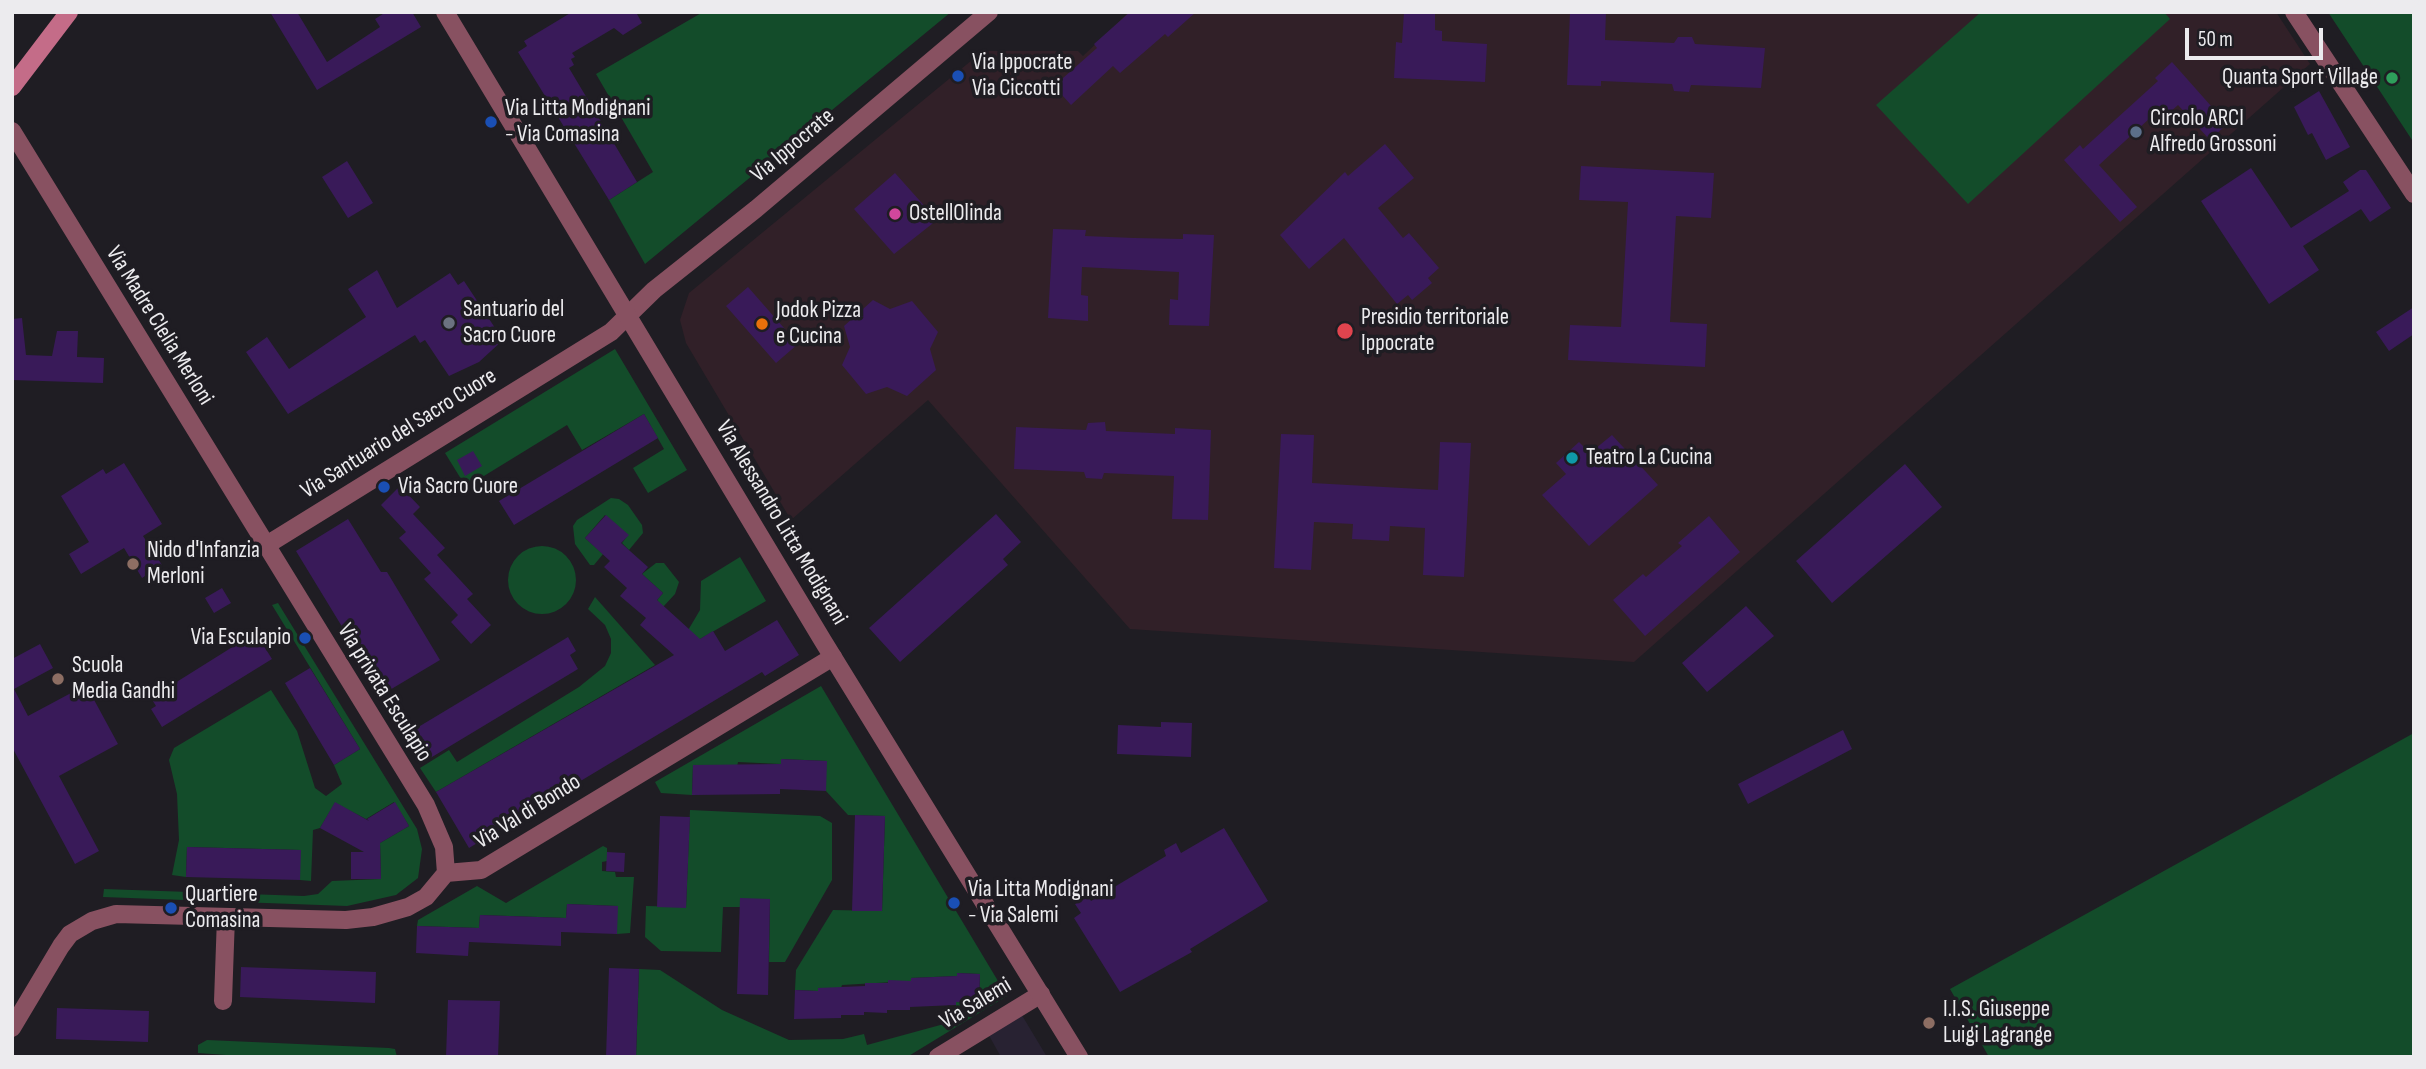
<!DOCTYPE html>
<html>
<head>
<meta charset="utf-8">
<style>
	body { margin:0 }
	#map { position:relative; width:2426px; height:1069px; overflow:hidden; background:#1f1d23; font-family:"Sofia Sans Condensed",sans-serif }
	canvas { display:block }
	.frame { position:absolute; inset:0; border:14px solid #ecebee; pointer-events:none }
	.scale { position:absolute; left:2185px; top:28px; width:138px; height:32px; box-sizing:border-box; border:4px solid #ecebee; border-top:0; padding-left:9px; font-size:21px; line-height:24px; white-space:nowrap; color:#ecebee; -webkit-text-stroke:5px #1f1d23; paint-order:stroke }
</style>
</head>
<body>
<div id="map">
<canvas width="2426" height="1069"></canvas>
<div class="frame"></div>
<div class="scale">50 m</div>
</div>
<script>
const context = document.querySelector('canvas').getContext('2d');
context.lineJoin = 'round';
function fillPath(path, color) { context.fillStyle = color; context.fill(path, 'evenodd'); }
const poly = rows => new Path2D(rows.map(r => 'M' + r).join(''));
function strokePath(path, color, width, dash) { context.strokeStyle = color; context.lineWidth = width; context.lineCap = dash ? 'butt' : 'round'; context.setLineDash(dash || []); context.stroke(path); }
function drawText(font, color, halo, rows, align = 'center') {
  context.font = font + ' "Sofia Sans Condensed",sans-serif'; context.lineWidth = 7; context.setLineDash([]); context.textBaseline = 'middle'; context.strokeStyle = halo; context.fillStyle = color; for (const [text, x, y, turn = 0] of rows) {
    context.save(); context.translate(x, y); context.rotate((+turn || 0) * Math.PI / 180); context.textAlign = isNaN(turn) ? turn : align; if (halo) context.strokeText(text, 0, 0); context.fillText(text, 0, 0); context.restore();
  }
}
fillPath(poly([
	[1020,1012,1047,1057,1001,1057,987,1032]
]), '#282232');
fillPath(poly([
	[1129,12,2276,12,2310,64,1634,662,1130,629,928,400,791,520,686,343,680,320,689,293,983,51,1078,51,1083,56]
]), '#312028');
fillPath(poly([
	[703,12,951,12,645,264,609,200,653,172,596,74],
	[1981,12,2164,12,2170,19,1968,204,1876,105],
	[2328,12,2414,12,2414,143],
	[615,349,687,470,648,493,633,468,664,449,644,414,582,450,567,425,466,487,445,453],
	[611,498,619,499,628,505,642,525,643,533,629,550,622,543,628,535,605,515,585,538,603,554,594,565,590,565,575,544,573,526,577,520],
	'508 580a34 34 0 1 1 68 0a34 34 0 1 1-68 0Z',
	[740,557,766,601,674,654,700,610,701,581],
	[656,563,664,563,679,582,675,594,663,607,657,600,663,593,642,574],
	[595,597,655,665,436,792,420,768,449,750,457,762,579,687,605,666,611,653,611,639,605,625,588,609],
	[278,603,417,829,422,849,418,878,396,895,347,906,103,897,104,889,304,896,318,894,332,881,381,879,380,843,409,826,394,802,366,819,335,803,320,828,313,830,311,881,300,880,300,850,187,847,186,877,172,875,179,840,177,794,169,760,174,748,271,690,297,731,315,788,326,796,342,784,334,765,360,749,272,605],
	[821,686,1007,996,907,1057,636,1057,639,969,660,970,722,1010,789,1040,843,1039,864,1034,867,1045,955,1021,956,1002,979,1003,980,974,958,973,957,976,911,978,911,981,842,985,841,988,819,988,818,991,795,990,796,970,833,910,882,911,885,816,848,815,826,791,826,761,782,759,781,764,738,762,737,767,693,765,692,795,661,793,655,782],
	[2414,733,2414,1057,1989,1057,1950,989],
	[690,810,820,816,832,823,832,880,785,962,769,962,770,899,740,907,723,907,721,952,661,951,645,937,646,906,686,907],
	[603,846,607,848,607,861,602,862,602,871,615,872,616,877,634,877,630,933,617,934,617,906,567,904,566,918,480,915,479,928,417,926,418,920,477,886,506,903],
	[207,1040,389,1048,395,1049,397,1057,254,1057,198,1053,198,1045]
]), '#134c2a');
fillPath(poly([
	[270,12,297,12,327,62,380,27,375,19,386,12,412,12,421,27,317,90],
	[572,12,639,12,637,14,642,23,623,35,614,28,572,53,575,57,571,59,574,65,569,68,637,182,609,200,518,52,527,46,524,41],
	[1130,12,1196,12,1168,37,1165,34,1120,73,1113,66,1071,105,1054,86,1097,48,1094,44],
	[1404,12,1435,12,1435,30,1442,31,1442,41,1487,44,1485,82,1394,78,1396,42,1402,43],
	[1570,12,1606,12,1605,40,1674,43,1678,37,1692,37,1695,44,1765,48,1761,88,1691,85,1689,92,1674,91,1672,84,1601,81,1601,86,1567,85],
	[2172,62,2227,124,2210,140,2178,105,2169,113,2163,106,2099,165,2137,207,2120,222,2064,160,2080,145,2083,149,2158,81,2155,78],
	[2319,91,2350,147,2326,160,2312,133,2308,135,2294,107],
	[1385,144,1414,178,1378,208,1403,238,1409,233,1439,268,1428,278,1432,283,1412,300,1408,295,1397,304,1344,238,1309,269,1280,235,1345,172,1348,176],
	[347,161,373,203,348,218,322,177],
	[1581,166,1714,173,1711,218,1676,216,1670,322,1707,324,1705,367,1568,360,1570,325,1621,327,1628,202,1579,200],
	[2251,168,2291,228,2349,191,2343,182,2360,170,2366,170,2391,208,2370,222,2361,209,2303,246,2319,270,2269,304,2201,201],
	[895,173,937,220,894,254,854,209],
	[1053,229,1086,230,1085,236,1134,238,1183,239,1183,234,1214,235,1209,326,1169,325,1170,299,1178,300,1179,272,1082,267,1081,295,1088,296,1088,321,1048,318],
	[377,270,397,308,450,273,458,285,464,281,503,340,479,362,449,376,425,340,420,343,415,335,288,414,246,352,267,337,289,369,366,317,348,289],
	[748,287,798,344,776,363,726,306],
	[873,300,890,309,912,301,938,332,930,349,936,370,907,396,887,387,866,394,842,365,850,347,844,326],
	[2414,307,2414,334,2389,351,2376,332],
	[22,318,26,355,52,356,57,331,78,331,77,357,104,358,103,383,12,380,12,319],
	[644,414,658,438,514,525,499,501],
	[1105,422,1106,431,1175,434,1175,428,1211,430,1208,520,1172,519,1174,476,1104,473,1102,479,1086,478,1084,472,1014,469,1016,427,1086,430,1088,423],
	[1281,434,1314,435,1312,483,1438,490,1440,442,1471,443,1464,577,1423,575,1425,528,1390,526,1389,541,1352,539,1353,524,1314,522,1311,570,1274,568],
	[1612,435,1658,485,1589,546,1542,495,1566,474,1556,463,1579,442,1590,453],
	[473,451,482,466,465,476,457,460],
	[124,463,162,524,143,536,162,565,142,578,124,548,81,574,69,554,89,542,61,496,103,469,106,474],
	[1905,464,1942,507,1832,603,1796,561],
	[400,486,420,507,413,514,445,548,437,555,473,594,467,599,491,625,471,644,451,622,458,615,424,579,431,573,399,538,406,532,381,505],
	[996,514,1021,542,1003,559,1008,565,900,662,869,628],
	[606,515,629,535,621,543,648,567,642,574,663,593,657,600,700,639,713,631,725,651,777,620,799,655,765,676,762,672,469,848,436,792,674,655,640,625,646,618,620,596,627,588,604,567,610,561,585,538],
	[1709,516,1740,552,1645,636,1613,600,1643,574,1646,577,1682,546,1678,543],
	[348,519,381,572,387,572,440,660,383,694,296,551],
	[222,588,231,603,214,613,205,598],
	[1746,606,1774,636,1707,692,1682,663],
	[250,636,257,646,262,643,272,659,162,727,151,709,156,706,151,698],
	[568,637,576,651,570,655,578,669,427,760,419,746,413,750,405,735],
	[40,644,53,668,14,689,28,716,86,685,118,744,59,776,99,851,75,864,12,747,12,659],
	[310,668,360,749,334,765,285,683],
	[1161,722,1192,723,1191,757,1117,754,1118,725,1161,727],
	[1843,730,1852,749,1748,804,1738,784],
	[781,759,827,761,826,791,780,789,780,794,692,795,693,765,781,764],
	[335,802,369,821,367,819,395,802,409,826,380,843,381,879,351,879,351,852,364,852,320,828],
	[855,815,885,816,882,911,852,911],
	[660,816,690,817,686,908,657,907],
	[1224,828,1268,901,1190,949,1192,952,1120,992,1074,918,1081,913,1075,904,1088,896,1091,901,1166,856,1164,850,1176,843,1181,853],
	[187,847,301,850,300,880,186,877],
	[607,852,625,853,624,872,606,871],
	[740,898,770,899,768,995,737,994],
	[567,904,618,906,617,934,561,932,561,946,469,942,468,956,416,953,417,926,479,928,480,915,566,918],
	[241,967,376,972,375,1003,240,997],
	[609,968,639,969,636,1057,606,1057],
	[957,973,980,974,979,1003,956,1002,956,1005,910,1007,910,1010,887,1010,887,1013,864,1012,864,1015,841,1015,841,1018,794,1019,795,990,818,991,818,988,865,986,865,983,888,983,888,980,911,981,911,978,957,976],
	[448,1000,500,1001,498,1057,446,1057],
	[57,1008,149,1011,148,1042,56,1039]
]), '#391a59');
strokePath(poly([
	[2294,12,2414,194],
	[12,131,426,805,444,847,446,873],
	[265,546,611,332,654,290,756,209,989,12],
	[446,873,481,870,833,657],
	[223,1001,226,917],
	[12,1028,61,946,70,934,92,921,116,914,346,920,373,917,408,907,426,897,446,873],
	[938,1057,1041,994]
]), '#885161', 18);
strokePath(poly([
	[445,12,823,641,1079,1057]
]), '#885161', 18);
strokePath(poly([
	[12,87,69,12]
]), '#c46c88', 18);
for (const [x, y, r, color] of [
	[958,76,7,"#1a4fb4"],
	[2392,78,7,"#2e9e5b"],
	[491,122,7,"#1a4fb4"],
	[2136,132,7,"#5c6f8a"],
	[895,214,7,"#d1479c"],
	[449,323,7,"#6b7280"],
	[762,324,7,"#e8710a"],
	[1345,331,9,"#e0444e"],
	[1572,458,7,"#0f9aa8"],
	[384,487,7,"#1a4fb4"],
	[133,564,7,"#8d6e63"],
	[305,638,7,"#1a4fb4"],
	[58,679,7,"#8d6e63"],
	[954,903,7,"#1a4fb4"],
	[171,908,7,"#1a4fb4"],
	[1929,1023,7,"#8d6e63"]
]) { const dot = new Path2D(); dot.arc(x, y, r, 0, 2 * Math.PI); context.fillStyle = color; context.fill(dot); strokePath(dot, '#1f1d23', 2.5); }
drawText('23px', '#ecebee', '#1f1d23', [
	["Via Ippocrate",972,63],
	["Via Ciccotti",972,89],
	["Quanta Sport Village",2378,78,"right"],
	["Via Litta Modignani",505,109],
	["- Via Comasina",505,135],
	["Circolo ARCI",2150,119],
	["Alfredo Grossoni",2150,145],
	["OstellOlinda",909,214],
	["Santuario del",463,310],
	["Sacro Cuore",463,336],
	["Jodok Pizza",776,311],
	["e Cucina",776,337],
	["Presidio territoriale",1361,318],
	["Ippocrate",1361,344],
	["Teatro La Cucina",1586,458],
	["Via Sacro Cuore",398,487],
	["Nido d'Infanzia",147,551],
	["Merloni",147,577],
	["Via Esculapio",291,638,"right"],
	["Scuola",72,666],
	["Media Gandhi",72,692],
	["Via Litta Modignani",968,890],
	["- Via Salemi",968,916],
	["Quartiere",185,895],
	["Comasina",185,921],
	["I.I.S. Giuseppe",1943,1010],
	["Luigi Lagrange",1943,1036]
], 'left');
drawText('23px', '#ecebee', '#1f1d23', [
	["Via Ippocrate",793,146,-40],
	["Via Madre Clelia Merloni",159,326,58],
	["Via Santuario del Sacro Cuore",399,434,-32],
	["Via Alessandro Litta Modignani",781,523,59],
	["Via privata Esculapio",384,693,58],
	["Via Val di Bondo",528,812,-32],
	["Via Salemi",976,1004,-31]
]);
</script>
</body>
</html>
